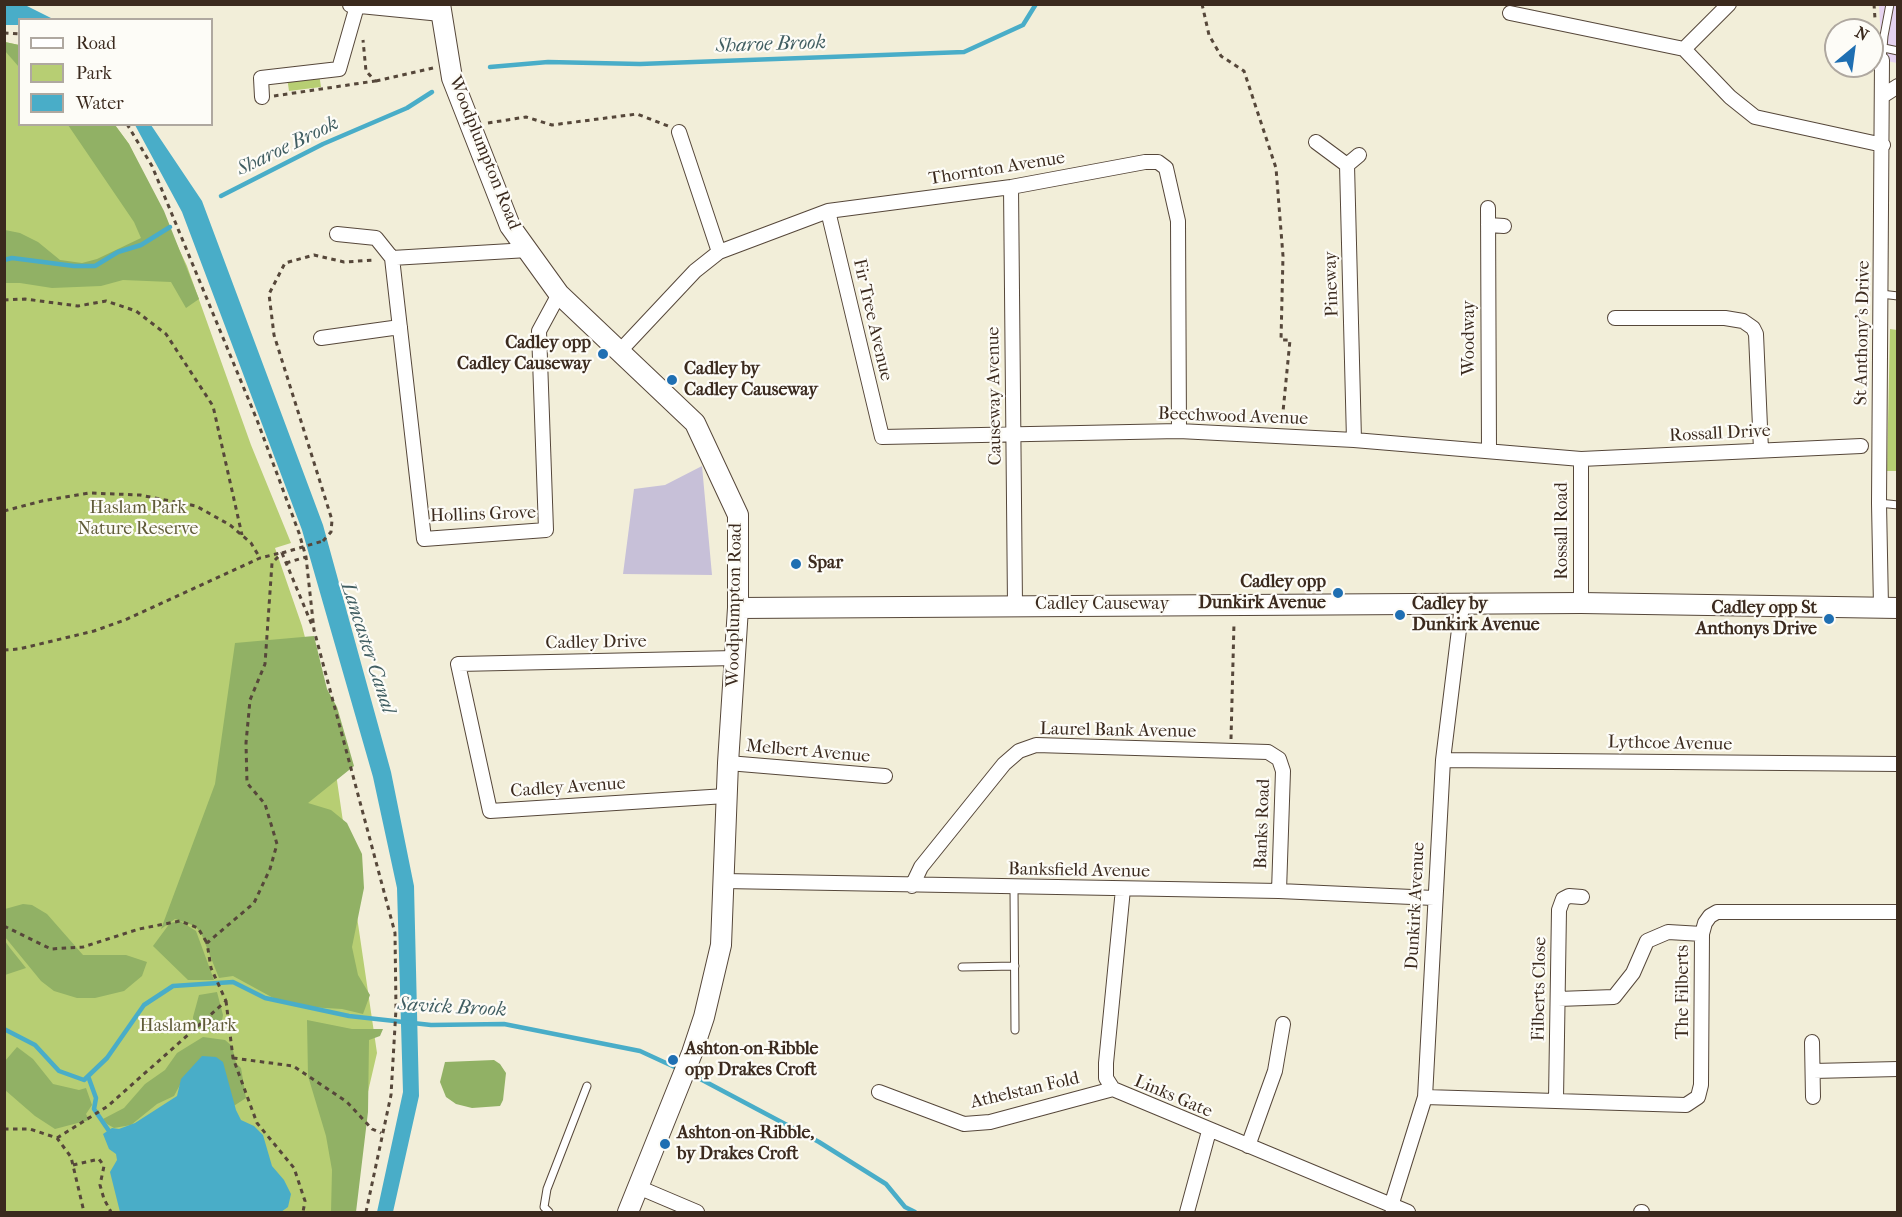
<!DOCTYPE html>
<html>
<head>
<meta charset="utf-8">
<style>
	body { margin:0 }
	#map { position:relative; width:1902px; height:1217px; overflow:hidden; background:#f2eed9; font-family:"IM FELL French Canon",serif }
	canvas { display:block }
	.frame { position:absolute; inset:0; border:6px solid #3b2a1e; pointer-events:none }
	.legend { position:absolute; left:18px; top:18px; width:195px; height:108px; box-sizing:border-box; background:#fdfcf7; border:2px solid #afa8a0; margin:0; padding:8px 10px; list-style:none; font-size:18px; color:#3b2a1e }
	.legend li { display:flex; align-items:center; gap:12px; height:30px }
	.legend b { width:30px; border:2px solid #afa8a0 }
	.north { position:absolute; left:1824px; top:18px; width:60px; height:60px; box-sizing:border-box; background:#fdfcf7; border:2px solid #afa8a0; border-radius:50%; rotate:29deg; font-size:16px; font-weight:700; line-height:24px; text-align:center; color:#3b2a1e }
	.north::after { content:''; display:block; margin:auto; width:21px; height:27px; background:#1f6fb2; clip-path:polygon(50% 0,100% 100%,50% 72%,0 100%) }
</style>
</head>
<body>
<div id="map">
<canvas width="1902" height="1217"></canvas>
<div class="frame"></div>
<ul class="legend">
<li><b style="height:8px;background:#fff"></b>Road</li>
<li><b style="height:16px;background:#b7ce73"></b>Park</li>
<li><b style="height:16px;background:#49adc8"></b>Water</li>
</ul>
<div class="north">N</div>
</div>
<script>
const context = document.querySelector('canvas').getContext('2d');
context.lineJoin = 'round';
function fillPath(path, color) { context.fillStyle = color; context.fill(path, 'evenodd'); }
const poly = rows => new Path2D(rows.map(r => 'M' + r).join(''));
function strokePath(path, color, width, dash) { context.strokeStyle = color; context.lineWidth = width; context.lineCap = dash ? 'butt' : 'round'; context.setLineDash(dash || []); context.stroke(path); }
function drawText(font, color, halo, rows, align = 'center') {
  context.font = font + ' "IM FELL French Canon",serif'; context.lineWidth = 4.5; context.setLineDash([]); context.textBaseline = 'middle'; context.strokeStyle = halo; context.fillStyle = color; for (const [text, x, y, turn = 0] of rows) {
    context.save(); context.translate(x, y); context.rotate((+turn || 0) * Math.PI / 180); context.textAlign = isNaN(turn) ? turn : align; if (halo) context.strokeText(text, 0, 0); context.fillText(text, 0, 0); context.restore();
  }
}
fillPath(poly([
	[1879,5,1897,5,1897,63,1882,60]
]), '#e5d3f0');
fillPath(poly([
	[702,466,712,575,623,574,634,489,665,485]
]), '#c7c0d8');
fillPath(poly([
	[5,42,19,45,20,124,115,125,129,144,187,266,251,445,291,543,275,548,302,626,330,733,377,1053,340,1212,5,1212],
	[319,73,321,87,289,91,287,77],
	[1890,329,1897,330,1897,471,1887,471]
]), '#b7ce73');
fillPath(poly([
	[5,42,19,45,19,67,5,51],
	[68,125,115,125,129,144,164,211,199,299,186,308,171,282,123,280,101,286,52,288,20,283,5,283,5,230,20,233,38,242,60,260,82,263,97,259,141,238,134,222],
	[314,636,327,689,337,707,354,766,308,803,331,810,347,823,362,854,364,888,352,947,358,975,370,995,363,1014,342,1009,309,1007,277,1000,233,976,219,978,201,933,195,926,175,919,161,929,215,784,235,643],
	[23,904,32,905,47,914,83,955,126,955,147,962,142,976,124,991,95,998,77,998,54,991,41,981,5,937,5,909],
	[180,921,196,931,214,980,188,980,153,946,170,923],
	[5,941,10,948,26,968,5,975],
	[217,992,223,1015,221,1027,217,1032,201,1031,193,1034,193,1017,199,995],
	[307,1020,352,1029,383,1029,380,1036,369,1040,368,1112,356,1212,331,1212,332,1170,326,1136,308,1076],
	[203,1037,225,1040,232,1046,236,1063,241,1068,246,1098,229,1109,181,1083,174,1096,157,1104,131,1125,114,1128,107,1124,103,1119,124,1108,145,1084,165,1070,177,1053],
	[17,1047,33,1059,53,1084,79,1090,86,1088,92,1105,86,1114,89,1120,55,1129,35,1116,5,1090,5,1061],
	[494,1060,500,1064,506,1073,503,1100,500,1106,472,1108,456,1104,446,1097,440,1082,445,1062]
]), '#91b165');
fillPath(poly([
	[4,5,25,5,53,19,20,20,19,25,5,25],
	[135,125,151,125,202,201,323,525,391,772,414,886,419,1096,393,1212,377,1212,403,1092,397,888,373,777,302,530,182,212],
	[202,1056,216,1057,223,1062,236,1110,241,1120,254,1126,263,1135,272,1166,284,1180,291,1194,288,1207,281,1212,120,1212,110,1172,117,1160,116,1154,109,1149,103,1134,112,1128,119,1129,135,1123,177,1096,181,1079]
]), '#49adc8');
strokePath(poly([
	[490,67,548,62,640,64,964,52,1023,25,1036,4],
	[221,196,323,144,407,108,432,92],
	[4,260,12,258,74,266,95,266,118,252,141,245,170,227],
	[4,1029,35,1045,59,1071,84,1080,107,1058,144,1005,173,986,233,982,265,998,349,1016,431,1025,504,1024,640,1051,679,1069],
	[689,1073,819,1142,886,1184,905,1207,915,1212],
	[88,1076,96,1098,94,1109,109,1131]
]), '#49adc8', 4.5);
const lane = poly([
	[1884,48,1898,51],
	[1882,60,1884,36,1890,4],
	[1881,294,1898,296],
	[1879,503,1898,505],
	[1014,888,1015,1030],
	[962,967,1015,966],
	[549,1212,544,1207,547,1189,587,1086]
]);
const street = poly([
	[350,5,441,14],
	[1510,13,1684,49,1730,97,1755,117,1883,145],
	[1684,49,1729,4],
	[1884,95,1898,86],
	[262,97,261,78,339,69,357,6],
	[679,132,719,252],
	[1316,142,1347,165,1354,440],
	[1347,165,1359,155],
	[1011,187,1015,605],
	[1488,208,1489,450],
	[828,211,882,437,1179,431,1354,440,1581,459,1861,446],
	[1488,225,1504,226],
	[337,234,376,238,392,258],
	[528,250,392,258,424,539,546,530,539,331,559,294],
	[1615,318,1725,318,1743,321,1753,328,1756,334,1761,450],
	[321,338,400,327],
	[618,353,695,271,719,252,828,211,1011,187,1145,162,1158,162,1166,168,1178,221,1179,431],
	[1581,603,1581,459],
	[1881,607,1879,503,1882,60],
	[1443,760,1898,764],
	[728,763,885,776],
	[726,796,490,811,458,664,735,658],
	[724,881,1279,891,1434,898],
	[912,886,921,867,1004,764,1019,751,1036,745,1268,752,1279,759,1283,771,1279,891],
	[1123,889,1106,1063,1106,1078,1113,1089,1408,1212],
	[1558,999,1614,997,1633,973,1647,941,1668,932,1702,934],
	[1812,1042,1813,1097],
	[1813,1071,1898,1069],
	[879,1092,964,1124,990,1122,1113,1089],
	[1425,1097,1686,1105,1698,1097,1701,1085,1702,934,1705,923,1710,916,1717,912,1898,912],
	[1556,1099,1559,910,1563,899,1569,896,1582,897],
	[1248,1146,1275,1071,1283,1024],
	[638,1187,697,1212],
	[1391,1206,1425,1097,1443,760,1462,605],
	[1187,1212,1209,1131],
	[1641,1212,1642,1212]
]);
const secondary = poly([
	[440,4,452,78,510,226,559,294,695,423,738,515,738,608,728,763,721,945,704,1017,692,1053,628,1212],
	[738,608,1581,603,1898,608]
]);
strokePath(lane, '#56473a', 9);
strokePath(street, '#56473a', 16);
strokePath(secondary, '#56473a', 22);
strokePath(poly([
	[1202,4,1209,35,1221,56,1244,71,1276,168,1283,256,1281,340,1290,340,1282,422],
	[1874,4,1875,19],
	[4,33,20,34],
	[376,81,433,68],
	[274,96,375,81,366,71,363,40],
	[488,123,526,117,552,125,637,114,668,126],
	[127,124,152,166,257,420,299,533,306,557,314,630,395,933,396,1009,391,1095,366,1212],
	[4,300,25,299,78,306,106,301,136,311,166,334,213,406,242,535],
	[4,511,42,501,89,493,140,495,196,506,230,525,251,543,260,558],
	[323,541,331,532,332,520,274,335,269,294,285,263,314,255,344,262,375,260],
	[282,553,312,625],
	[286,563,306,557],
	[4,650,19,649,94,631,125,620,260,558,280,553],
	[1231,739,1234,623],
	[4,926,51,949,83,947,139,929,180,921,198,928,207,943],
	[226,1001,233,1058,257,1123,294,1168,305,1201,303,1212],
	[233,1058,293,1066,347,1102,372,1129,381,1133],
	[4,1129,30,1129,57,1138,71,1157,84,1212],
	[57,1138,108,1106,226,1001,211,968,207,943,254,903,270,869,277,844,265,804,247,783,246,743,250,700,265,664,272,563,282,553],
	[73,1165,99,1159,104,1166,100,1185,104,1199,111,1212]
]), '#56473a', 3, [4.5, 4.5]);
strokePath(lane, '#fff', 7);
strokePath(street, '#fff', 14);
strokePath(secondary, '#fff', 20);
strokePath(poly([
	[282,553,323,541]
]), '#56473a', 3, [4.5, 4.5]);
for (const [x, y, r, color] of [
	[603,354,6,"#1f6fb2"],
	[672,380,6,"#1f6fb2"],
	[796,564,6,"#1f6fb2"],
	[1338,593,6,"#1f6fb2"],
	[1400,615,6,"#1f6fb2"],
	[1829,619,6,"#1f6fb2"],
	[673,1060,6,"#1f6fb2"],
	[665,1144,6,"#1f6fb2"]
]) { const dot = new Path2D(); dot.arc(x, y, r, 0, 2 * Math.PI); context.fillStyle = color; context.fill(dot); strokePath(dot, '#fdfcf7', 2); }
drawText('18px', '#3b2a1e', '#fdfcf7', [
	["Woodplumpton Road",484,153,68],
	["Thornton Avenue",997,169,-9],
	["Pineway",1332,284,-92],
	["Fir Tree Avenue",872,320,77],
	["St Anthony's Drive",1863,333,-89],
	["Woodway",1470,338,-90],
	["Causeway Avenue",995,396,-91],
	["Beechwood Avenue",1233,417,2],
	["Rossall Drive",1720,434,-3],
	["Hollins Grove",483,515,-2],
	["Rossall Road",1563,531,-90],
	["Woodplumpton Road",735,605,-89],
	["Cadley Causeway",1102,605],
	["Cadley Drive",596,643,-1],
	["Laurel Bank Avenue",1118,731,1],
	["Lythcoe Avenue",1670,744,1],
	["Melbert Avenue",808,752,5],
	["Cadley Avenue",568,788,-4],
	["Banks Road",1263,824,-88],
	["Banksfield Avenue",1079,871,1],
	["Dunkirk Avenue",1416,906,-87],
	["Filberts Close",1540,989,-89],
	["The Filberts",1684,992,-90],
	["Athelstan Fold",1025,1091,-13],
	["Links Gate",1173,1097,23]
]);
drawText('bold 18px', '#3b2a1e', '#fdfcf7', [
	["Cadley opp",591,344,"right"],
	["Cadley Causeway",591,365,"right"],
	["Cadley by",684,370],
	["Cadley Causeway",684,391],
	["Spar",808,564],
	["Cadley opp",1326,583,"right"],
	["Dunkirk Avenue",1326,604,"right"],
	["Cadley by",1412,605],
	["Dunkirk Avenue",1412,626],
	["Cadley opp St",1817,609,"right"],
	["Anthonys Drive",1817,630,"right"],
	["Ashton-on-Ribble",685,1050],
	["opp Drakes Croft",685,1071],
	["Ashton-on-Ribble,",677,1134],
	["by Drakes Croft",677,1155]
], 'left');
drawText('18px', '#605b38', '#fdfcf7', [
	["Haslam Park",138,509],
	["Nature Reserve",138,530],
	["Haslam Park",188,1027]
]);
drawText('italic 20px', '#415e62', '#fdfcf7', [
	["Sharoe Brook",771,45,-2],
	["Sharoe Brook",288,147,-26],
	["Lancaster Canal",367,648,72],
	["Savick Brook",452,1008,3]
]);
</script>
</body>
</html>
